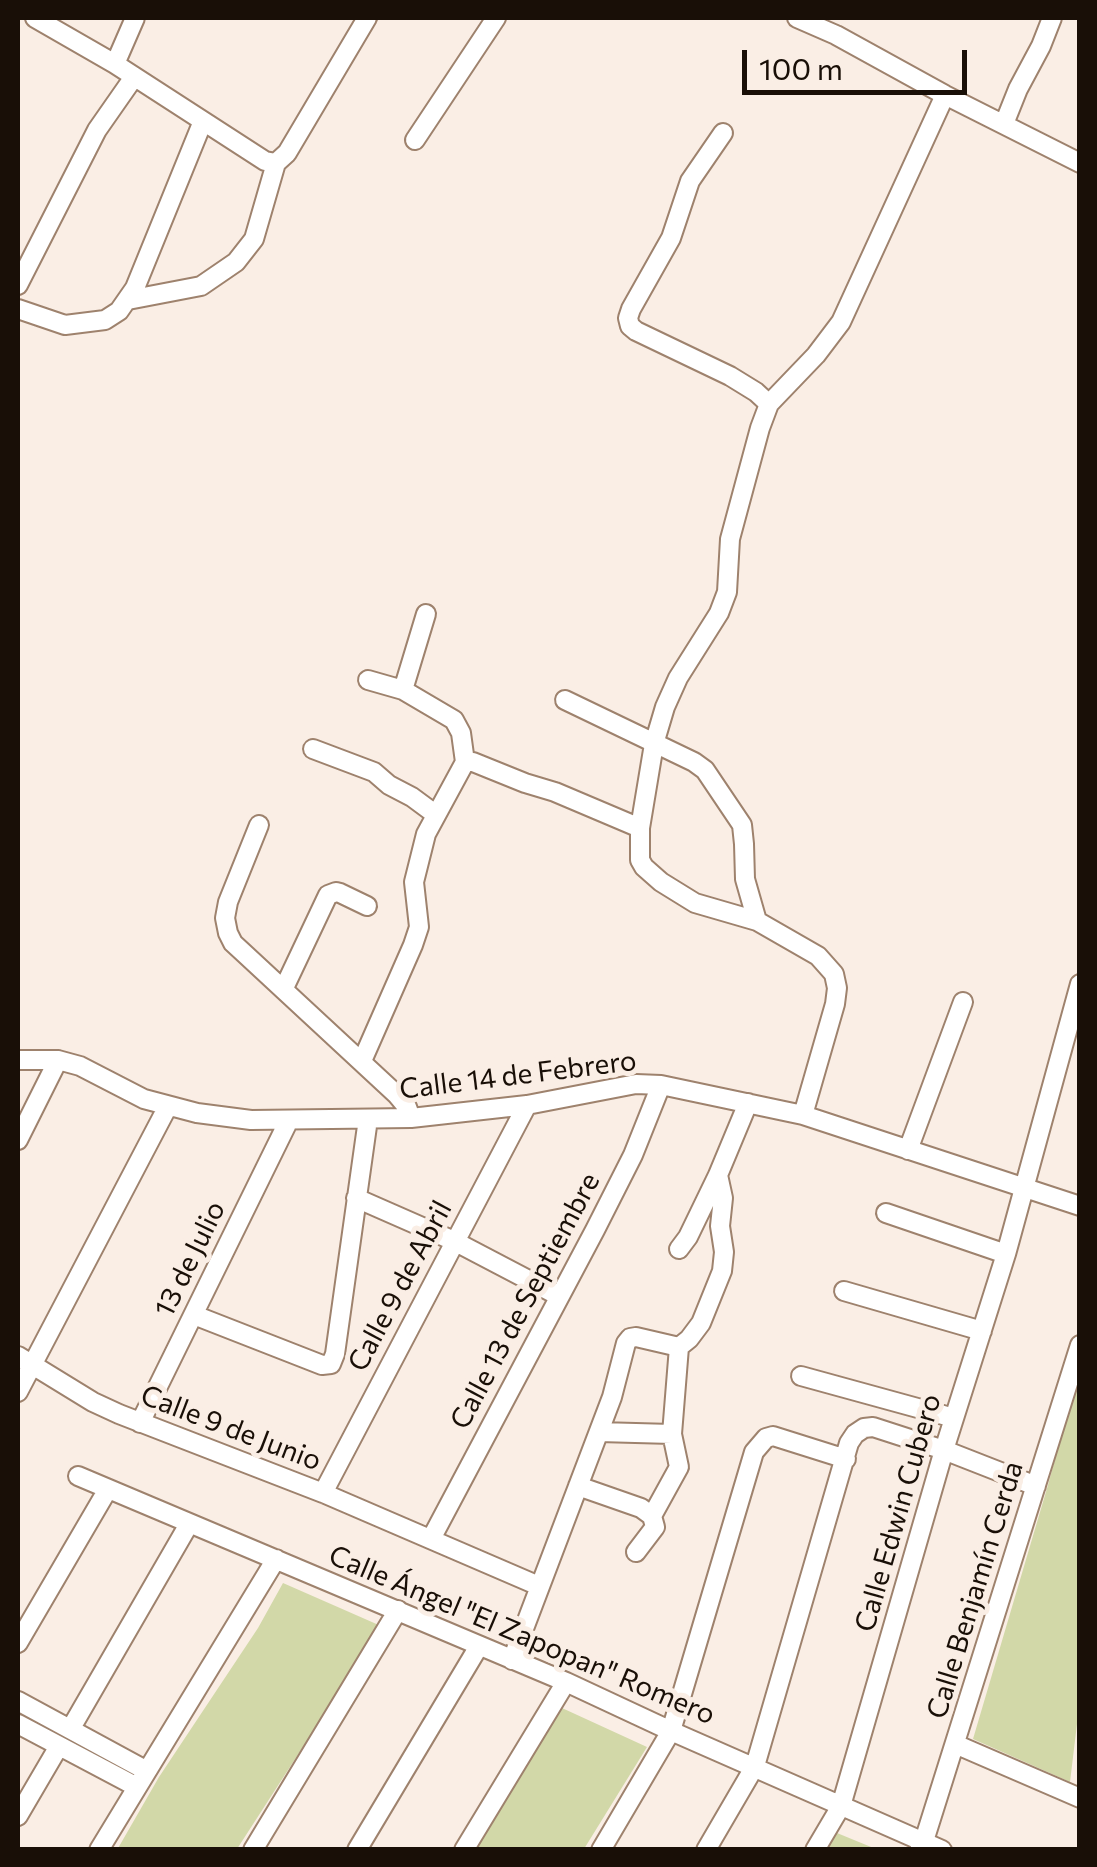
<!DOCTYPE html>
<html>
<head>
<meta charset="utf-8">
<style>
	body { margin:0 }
	#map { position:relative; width:1097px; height:1867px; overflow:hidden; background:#faeee5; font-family:Commissioner,sans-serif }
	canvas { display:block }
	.frame { position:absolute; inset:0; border:20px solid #190f07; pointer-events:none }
	.scale { position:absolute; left:742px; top:50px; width:225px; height:45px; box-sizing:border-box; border:5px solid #190f07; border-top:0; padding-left:12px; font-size:30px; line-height:35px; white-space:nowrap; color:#190f07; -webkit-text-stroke:8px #faeee5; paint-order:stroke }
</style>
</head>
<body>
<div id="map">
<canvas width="1097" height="1867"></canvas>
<div class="frame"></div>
<div class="scale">100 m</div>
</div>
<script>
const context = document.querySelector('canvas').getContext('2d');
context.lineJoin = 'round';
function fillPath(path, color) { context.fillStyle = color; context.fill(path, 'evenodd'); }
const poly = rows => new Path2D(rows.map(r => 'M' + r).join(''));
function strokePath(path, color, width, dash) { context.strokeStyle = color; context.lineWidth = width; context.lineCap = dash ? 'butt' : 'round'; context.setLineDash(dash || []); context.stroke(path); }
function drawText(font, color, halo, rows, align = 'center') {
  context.font = font + ' Commissioner,sans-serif'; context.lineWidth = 10; context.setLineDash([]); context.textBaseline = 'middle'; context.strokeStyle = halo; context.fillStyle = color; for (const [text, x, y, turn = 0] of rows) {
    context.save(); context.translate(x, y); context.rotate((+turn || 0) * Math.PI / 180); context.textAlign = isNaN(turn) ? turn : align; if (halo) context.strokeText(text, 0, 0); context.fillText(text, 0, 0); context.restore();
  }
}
fillPath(poly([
	[1079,1371,1080,1699,1070,1782,973,1739,1048,1485],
	[283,1583,381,1626,237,1849,117,1850,159,1777,258,1628],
	[562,1708,647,1747,584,1849,476,1849],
	[837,1833,876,1849,827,1849]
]), '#d2d8a8');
const minor = poly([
	[35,18,115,64,265,161,276,163],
	[797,18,836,35,945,95,1080,163],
	[115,64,135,18],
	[1004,124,1018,89,1041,46,1052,18],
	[723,133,690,181,671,238,631,309,628,318,630,326,636,331,730,376,756,392,769,404],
	[415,140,496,18],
	[18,285,97,130,134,77],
	[128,300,201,286,236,262,254,239,276,163,287,153,367,18],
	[18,309,65,325,105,320,119,311,135,288,203,121],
	[403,690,426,614],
	[565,700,694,762,705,770,742,825,744,844,745,879,757,921],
	[313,749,374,772,389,785,412,797,435,814],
	[465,762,473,762,525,783,555,792,640,828],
	[259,825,228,902,225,918,228,933,233,943,246,955,397,1095,407,1107,411,1118],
	[284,988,328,895,336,892,340,893,367,906],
	[18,1060,58,1060,80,1066,144,1099,197,1113,251,1120,411,1118,527,1105,636,1084,661,1085,803,1115,1080,1206],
	[362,1061,413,945,419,927,414,882,426,834,465,762,461,733,454,720,403,690,368,680],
	[803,1115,835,1004,837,988,834,974,818,956,757,921,695,903,661,882,644,867,640,860,640,828,654,744,665,707,678,678,719,613,727,592,730,539,760,428,769,404,816,355,841,322,945,95],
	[18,1140,58,1060],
	[908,1150,963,1002],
	[356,1198,454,1241,559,1296],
	[886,1213,1006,1254],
	[679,1249,688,1237,718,1175,748,1103],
	[844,1291,982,1331],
	[194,1315,322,1365,331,1364,335,1354,368,1119],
	[18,1356,93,1402,119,1414,323,1493,539,1586],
	[801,1376,954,1418],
	[18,1392,168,1106],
	[140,1423,289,1120],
	[599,1432,672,1434],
	[78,1476,566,1682,671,1731,942,1850],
	[578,1486,641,1508,652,1516,655,1527,636,1552],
	[323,1493,527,1105],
	[652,1516,679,1467,672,1434,679,1347],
	[431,1539,595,1230,633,1155,661,1085],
	[18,1643,108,1489],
	[512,1660,612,1397,626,1343,630,1338,636,1337,679,1347,689,1339,701,1323,722,1271,724,1252,720,1226,723,1198,718,1175],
	[18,1701,147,1771],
	[18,1724,137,1787],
	[71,1728,189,1524],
	[955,1744,1080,1798],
	[18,1816,59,1746],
	[99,1850,276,1559],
	[253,1850,398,1610],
	[357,1850,479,1646],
	[464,1850,566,1682],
	[601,1850,671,1731,754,1452,766,1438,773,1436,846,1459],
	[706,1850,755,1766,849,1443,855,1434,864,1428,873,1427,944,1450,1036,1486],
	[815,1850,841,1806,944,1450,1006,1254,1080,984],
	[919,1850,924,1841,1080,1345]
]);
strokePath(minor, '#9e826d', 22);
strokePath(minor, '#fff', 18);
drawText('28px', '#190f07', '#faeee5', [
	["Calle 14 de Febrero",518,1075,-7],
	["13 de Julio",190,1259,-64],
	["Calle 9 de Abril",400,1286,-62],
	["Calle 13 de Septiembre",525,1301,-62],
	["Calle 9 de Junio",231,1428,21],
	["Calle Edwin Cubero",898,1513,-74],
	["Calle Benjamín Cerda",975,1590,-73],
	["Calle Ángel \"El Zapopan\" Romero",522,1635,23]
]);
</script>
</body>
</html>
